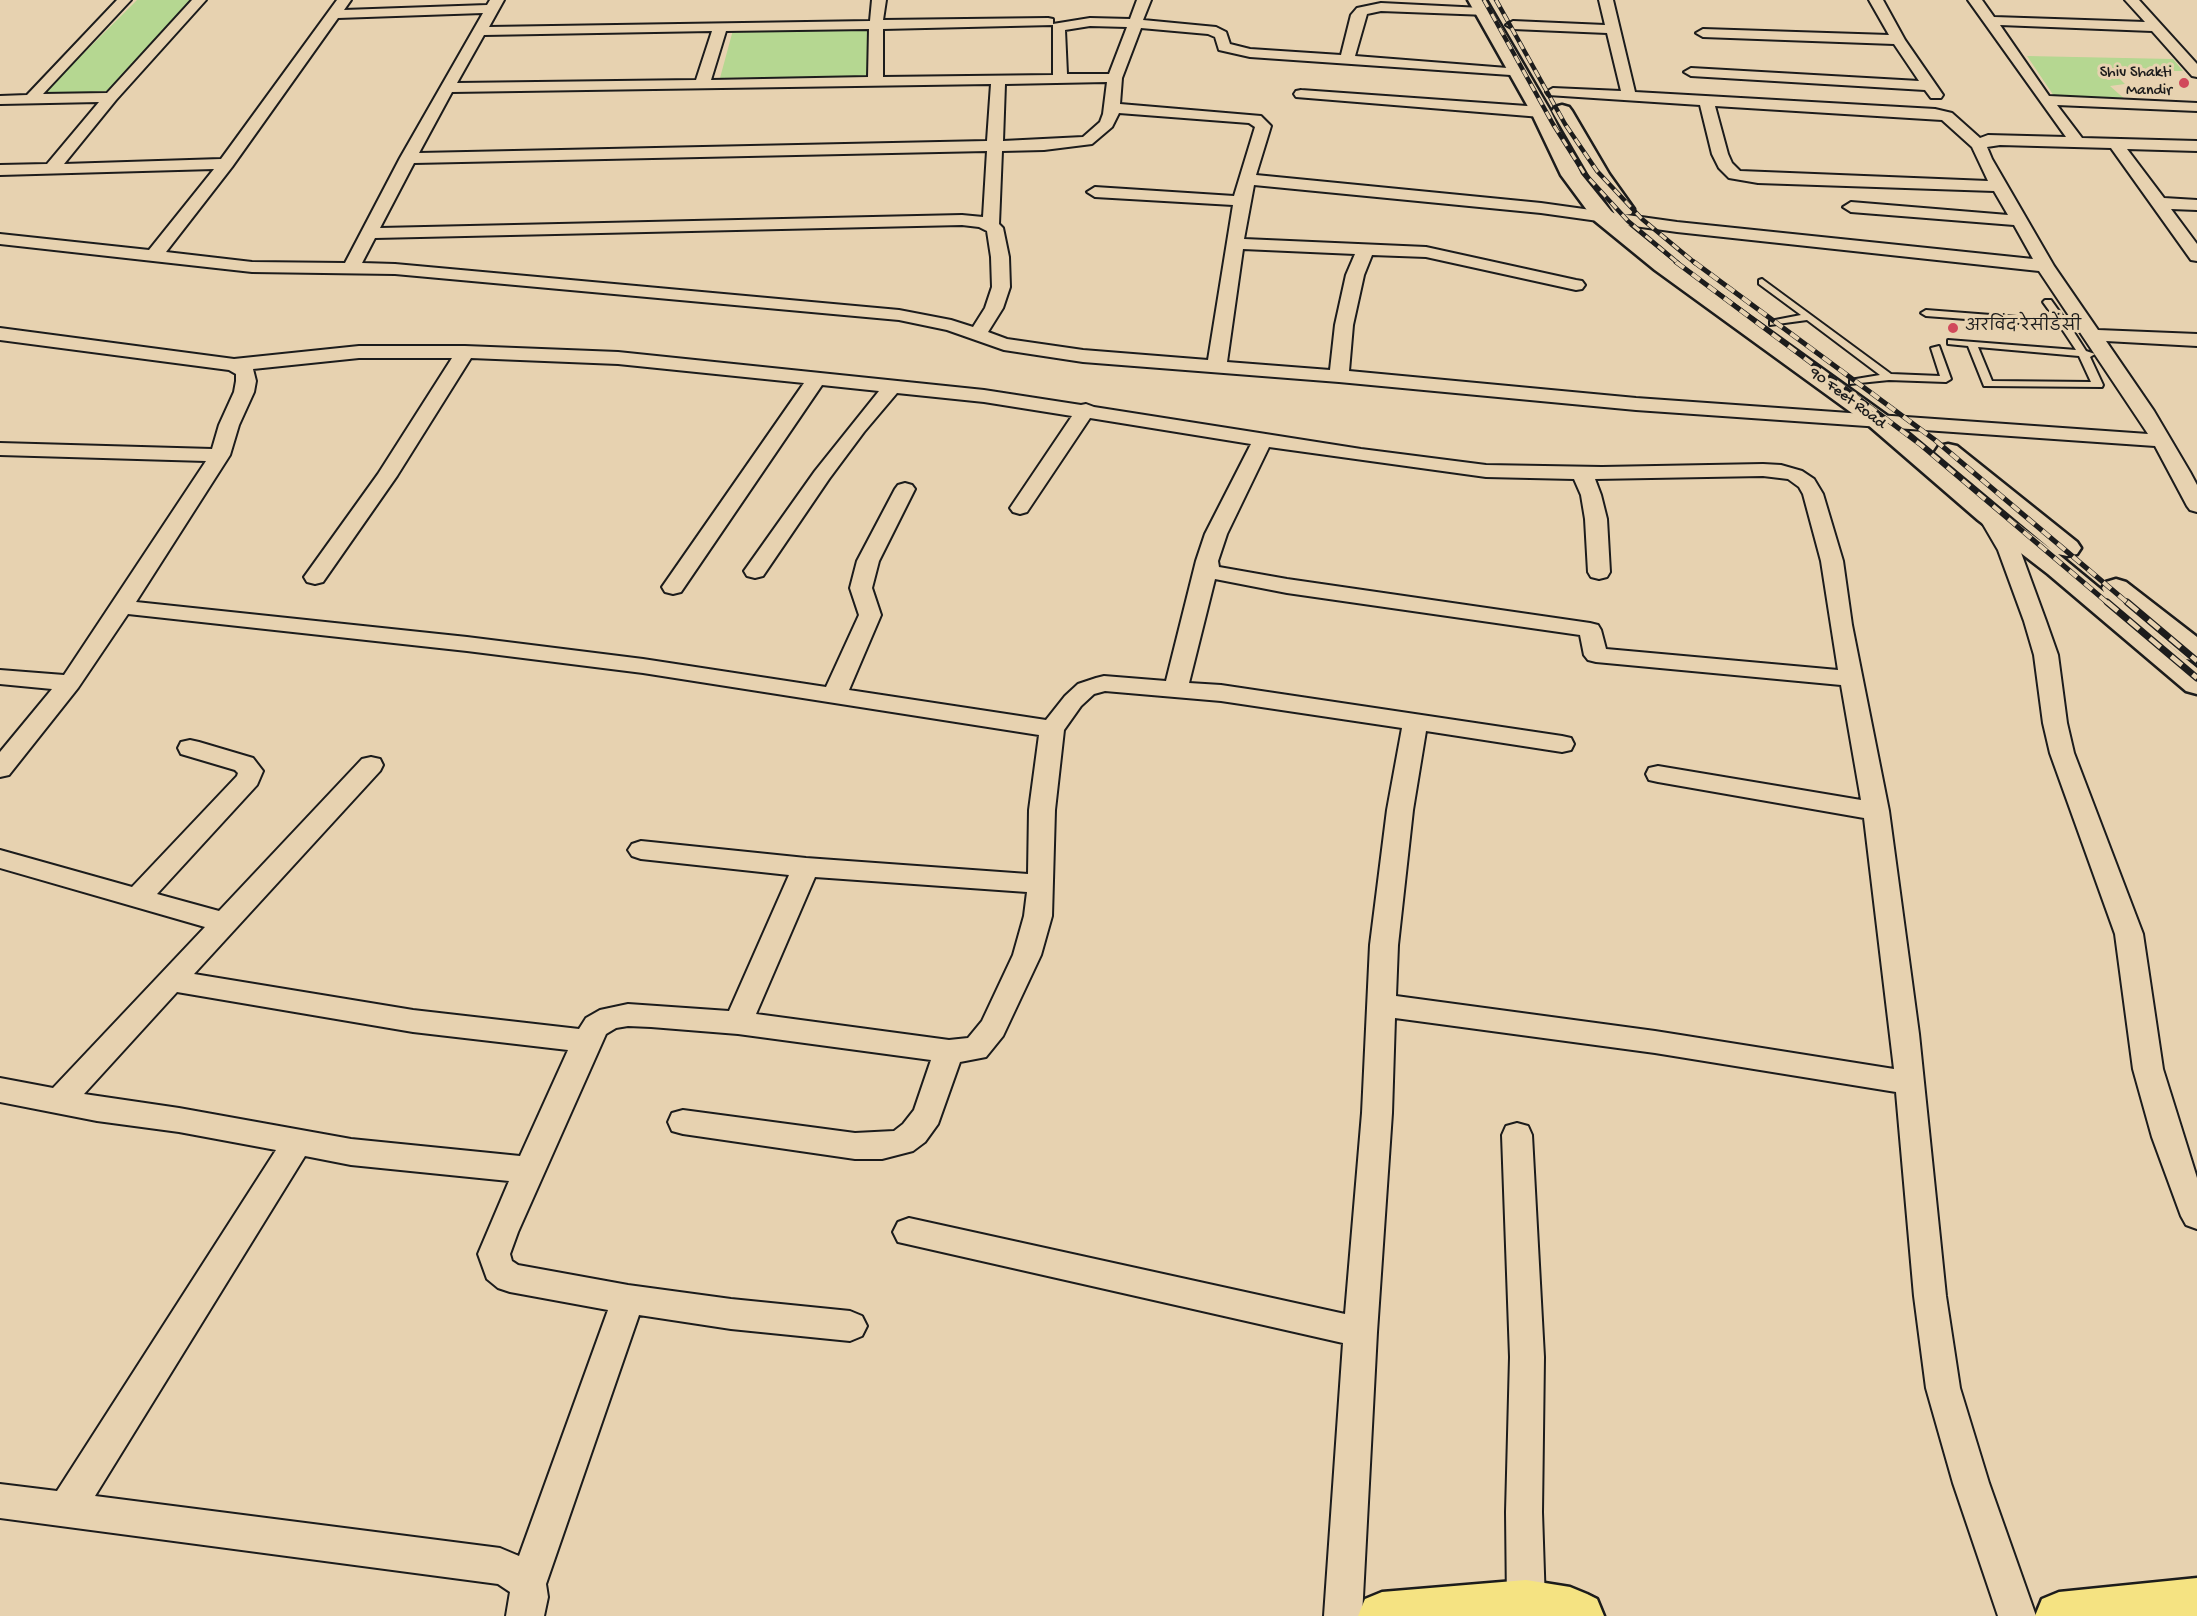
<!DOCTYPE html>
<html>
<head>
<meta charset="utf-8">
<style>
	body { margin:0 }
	canvas { display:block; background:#e7d2b0 }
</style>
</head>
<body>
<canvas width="2197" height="1616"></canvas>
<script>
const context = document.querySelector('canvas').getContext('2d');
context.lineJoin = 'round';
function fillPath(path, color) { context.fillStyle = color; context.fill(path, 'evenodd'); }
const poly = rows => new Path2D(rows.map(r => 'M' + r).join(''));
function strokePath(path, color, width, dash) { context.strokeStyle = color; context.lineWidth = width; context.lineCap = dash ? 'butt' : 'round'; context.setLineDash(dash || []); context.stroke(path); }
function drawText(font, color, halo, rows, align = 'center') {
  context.font = font + ' "Gochi Hand","Playpen Sans Deva",sans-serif'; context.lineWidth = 6; context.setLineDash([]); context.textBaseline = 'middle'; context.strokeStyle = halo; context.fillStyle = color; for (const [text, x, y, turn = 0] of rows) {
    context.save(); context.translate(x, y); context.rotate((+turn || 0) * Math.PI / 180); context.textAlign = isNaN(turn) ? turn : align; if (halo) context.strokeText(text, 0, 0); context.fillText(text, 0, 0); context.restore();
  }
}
fillPath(poly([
	[137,0,193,0,112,91,43,94],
	[877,26,868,76,720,78,733,30],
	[2027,56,2173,59,2183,71,2112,71,2125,84,2110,86,2128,102,2054,96]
]), '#b5d791');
const service = poly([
	[1762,279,1891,374,1940,376,1931,348,1939,346,1951,379,1946,382,1889,380,1850,384,1850,380,1880,375,1807,320,1770,325,1770,321,1801,315,1759,284,1759,280,1762,279],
	[2045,300,2051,300,2066,321,2073,324,2070,326,2086,351,2095,354,2090,357,2103,385,2102,387,1984,386,1968,346,1948,344,1948,340,2076,350,2060,326,1926,316,1921,313,1926,310,2056,320,2043,302,2045,300],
	[1978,347,2079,356,2091,382,1992,381,1978,347]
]);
const minor = poly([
	[117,0,131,0,43,94,107,93,192,0,206,0,116,100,64,164,221,159,337,0,351,0,344,10,487,5,490,0,504,0,489,27,870,21,872,0,886,0,883,20,1048,18,1053,19,1053,24,1090,18,1130,19,1137,0,1151,0,1143,20,1216,27,1226,32,1230,44,1250,49,1341,55,1351,15,1357,8,1381,3,1482,8,1487,9,1489,12,1487,15,1381,11,1367,14,1355,56,1520,69,1525,70,1527,73,1525,76,1250,57,1219,50,1215,37,1208,34,1141,28,1122,78,1120,104,1261,116,1271,126,1256,175,1541,203,1677,222,2033,259,2014,225,1851,212,1843,207,1851,202,2008,215,1994,191,1758,183,1729,178,1719,168,1712,154,1700,105,1548,95,1546,92,1553,88,1621,91,1607,33,1513,29,1506,25,1513,21,1605,25,1599,0,1613,0,1635,92,1935,109,1952,113,1980,138,1988,135,2066,137,1968,0,1982,0,1994,17,2145,22,2125,0,2139,0,2197,64,2197,77,2192,76,2152,31,2000,25,2049,96,2197,103,2197,111,2057,105,2082,138,2197,141,2197,151,2127,149,2164,198,2197,200,2197,210,2171,209,2197,244,2197,261,2191,260,2111,148,2000,145,1987,147,1992,159,2054,266,2098,330,2197,334,2197,346,2106,341,2154,411,2190,472,2197,485,2197,512,2190,510,2187,506,2155,446,1636,410,1339,382,1083,362,1004,350,947,330,899,320,395,274,252,272,0,244,0,234,149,250,214,169,0,175,0,165,47,164,99,102,0,104,0,96,27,95,117,0],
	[483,13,400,158,345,263,252,262,166,252,232,167,338,18,483,13],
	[1053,25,1053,75,883,77,883,29,1053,25],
	[1090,26,1127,27,1109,74,1067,74,1065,30,1090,26],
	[869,29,868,77,711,80,726,31,869,29],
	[712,31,696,80,457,83,484,35,712,31],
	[1107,82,1103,114,1100,122,1083,137,1003,141,1005,84,1107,82],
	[991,84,987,141,419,153,452,92,991,84],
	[1715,106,1942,120,1972,147,1988,181,1740,171,1732,163,1728,154,1715,106],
	[1119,113,1249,123,1255,127,1234,196,1095,187,1087,192,1095,197,1233,205,1208,360,1083,350,1007,339,988,332,1003,308,1010,287,1009,257,1003,228,999,224,1002,151,1044,150,1092,144,1112,127,1119,113],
	[987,151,983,217,962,215,380,228,414,163,987,151],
	[1254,185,1541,213,1677,232,2039,271,2148,434,1636,398,1349,371,1353,325,1364,275,1372,255,1426,257,1576,290,1582,289,1585,285,1582,281,1576,280,1426,247,1244,239,1254,185],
	[962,225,979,227,987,231,991,257,992,287,985,308,973,327,951,320,899,310,395,264,362,263,375,238,962,225],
	[1243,249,1355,254,1346,275,1335,325,1330,370,1227,362,1243,249],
	[1869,0,1883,0,1905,40,1943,95,1941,98,1931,98,1925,90,1691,76,1684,72,1691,68,1919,81,1894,44,1703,37,1696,33,1703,29,1889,35,1869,0],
	[1301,90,1541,107,1549,112,1541,117,1296,97,1294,94,1296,91,1301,90],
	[0,328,234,359,359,346,465,346,618,352,984,390,1081,405,1086,404,1094,407,1361,449,1486,465,1602,467,1763,464,1781,465,1802,471,1814,479,1823,494,1843,561,1852,625,1889,811,1919,1034,1946,1296,1960,1388,1989,1483,2036,1616,1998,1616,1953,1483,1926,1388,1914,1296,1896,1092,1655,1053,1395,1018,1392,1113,1377,1332,1362,1616,1324,1616,1343,1343,898,1242,893,1232,898,1222,909,1218,1345,1314,1362,1113,1370,945,1387,810,1402,728,1221,701,1105,691,1094,694,1081,706,1064,730,1055,810,1052,916,1041,955,1003,1036,986,1057,960,1062,938,1124,925,1142,913,1151,882,1159,855,1159,683,1134,672,1131,668,1122,672,1113,683,1110,855,1133,894,1131,903,1124,914,1110,931,1060,738,1034,651,1027,628,1026,616,1028,606,1034,518,1232,510,1254,512,1261,518,1265,628,1285,731,1299,850,1311,862,1316,867,1326,862,1336,850,1341,731,1329,639,1315,546,1584,548,1597,544,1616,506,1616,510,1592,498,1584,0,1518,0,1484,57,1491,276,1150,179,1132,97,1121,0,1102,0,1078,53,1088,205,927,0,868,0,850,132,887,237,776,238,773,235,770,181,754,178,748,181,742,190,740,199,742,253,758,263,771,257,785,157,894,219,911,362,759,371,757,380,759,383,765,380,771,194,974,413,1010,579,1029,586,1018,600,1010,628,1004,729,1011,789,875,641,859,632,856,628,850,632,844,641,841,806,858,1028,874,1029,810,1039,735,643,673,467,651,128,614,78,688,9,775,0,777,0,752,52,689,0,684,0,670,64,675,206,461,0,455,0,443,212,449,219,425,234,392,236,381,236,374,229,370,0,340,0,328],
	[359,358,452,358,378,474,304,577,307,582,315,584,323,582,397,476,471,358,618,364,804,383,662,587,665,592,673,594,681,592,822,385,879,391,815,471,744,571,747,576,755,578,763,576,829,479,864,432,897,393,984,402,1072,416,1010,508,1013,512,1020,514,1027,512,1090,418,1251,444,1205,534,1196,561,1166,681,1104,676,1096,678,1078,684,1065,696,1046,720,849,690,881,615,872,588,879,561,915,489,912,485,905,483,898,485,895,489,857,561,850,588,859,615,826,687,643,659,467,637,136,602,230,455,239,425,254,392,256,381,253,369,359,358],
	[1269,447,1486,477,1574,479,1581,495,1585,519,1588,572,1591,577,1599,579,1607,577,1610,572,1607,519,1601,495,1595,479,1763,476,1788,479,1799,487,1803,494,1821,561,1838,670,1606,649,1601,630,1598,625,1590,623,1287,579,1219,567,1218,561,1227,534,1269,447],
	[1215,579,1287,593,1580,635,1584,655,1588,660,1596,662,1841,685,1861,800,1658,766,1649,768,1646,774,1649,780,1658,782,1864,818,1894,1069,1655,1031,1396,996,1398,945,1413,810,1426,731,1562,752,1571,750,1574,744,1571,738,1562,736,1221,685,1189,683,1215,579],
	[815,877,1027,892,1024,916,1013,955,982,1021,968,1038,949,1040,756,1014,815,877],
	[177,992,413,1032,568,1050,520,1156,351,1139,179,1108,84,1094,177,992],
	[305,1156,351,1165,509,1181,478,1254,487,1279,498,1288,510,1292,608,1310,519,1556,500,1548,95,1496,305,1156],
	[1988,508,1995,510,2020,550,2046,621,2058,655,2067,723,2074,753,2143,934,2163,1069,2197,1178,2197,1229,2186,1225,2181,1216,2152,1137,2133,1069,2115,934,2050,753,2043,723,2034,655,2024,621,1998,550,1977,514,1981,510,1988,508],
	[1517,1123,1528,1126,1532,1135,1544,1357,1542,1512,1545,1604,1540,1616,1512,1616,1507,1604,1506,1512,1510,1357,1502,1135,1506,1126,1517,1123]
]);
const secondary = poly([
	[1468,0,1486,0,1551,112,1581,174,1611,211,1671,260,1885,414,1998,508,2052,550,1935,452,1939,446,1948,444,1957,446,2077,542,2081,548,2077,554,2067,556,2058,554,2104,592,2102,588,2106,582,2116,579,2126,582,2197,637,2197,661,2186,659,2145,626,2197,668,2197,694,2186,691,2048,574,1978,520,1867,424,1655,270,1595,221,1561,175,1531,112,1468,0],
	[1562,105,1569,107,1572,111,1609,174,1634,209,1631,214,1623,215,1615,214,1589,175,1552,111,1555,107,1562,105]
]);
const trunk = poly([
	[2197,1578,2197,1616,2035,1616,2042,1599,2059,1592,2197,1578],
	[1526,1580,1570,1587,1587,1594,1597,1599,1604,1616,1358,1616,1365,1599,1382,1592,1526,1580]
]);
strokePath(service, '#1c1c1c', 4);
strokePath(minor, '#1c1c1c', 4);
strokePath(secondary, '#1c1c1c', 5);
strokePath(trunk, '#1c1c1c', 5);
fillPath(service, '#e7d2b0');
fillPath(minor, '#e7d2b0');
fillPath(secondary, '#e7d2b0');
fillPath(trunk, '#f5e382');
const railFar2 = poly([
	[1484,0,1553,124,1584,173,1628,221,1678,263],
	[1496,0,1565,124,1597,171,1642,219,1695,263]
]);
const railFar1 = poly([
	[1676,262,1921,445,2109,604],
	[1694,262,1935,440,2129,604]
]);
const rail = poly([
	[2107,602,2197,678],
	[2127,602,2197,661]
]);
strokePath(railFar2, '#1c1c1c', 4.5);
strokePath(railFar1, '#1c1c1c', 5);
strokePath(rail, '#1c1c1c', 7);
strokePath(railFar2, '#e7d2b0', 3, [8]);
strokePath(railFar1, '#e7d2b0', 4, [10]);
strokePath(rail, '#e7d2b0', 4.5, [14]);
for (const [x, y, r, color] of [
	[2184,83,6,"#d1495b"],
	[1953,328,6,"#d1495b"]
]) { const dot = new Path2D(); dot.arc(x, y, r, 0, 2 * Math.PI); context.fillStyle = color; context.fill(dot); strokePath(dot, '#e7d2b0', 2); }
drawText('16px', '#1c1c1c', '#e7d2b0', [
	["Shiv Shakti",2172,74],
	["Mandir",2172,92],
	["अरविंद रेसीडेंसी",1965,328,"left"]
], 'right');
drawText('16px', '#1c1c1c', '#e7d2b0', [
	["90 Feet Road",1847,399,37]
]);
</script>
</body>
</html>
